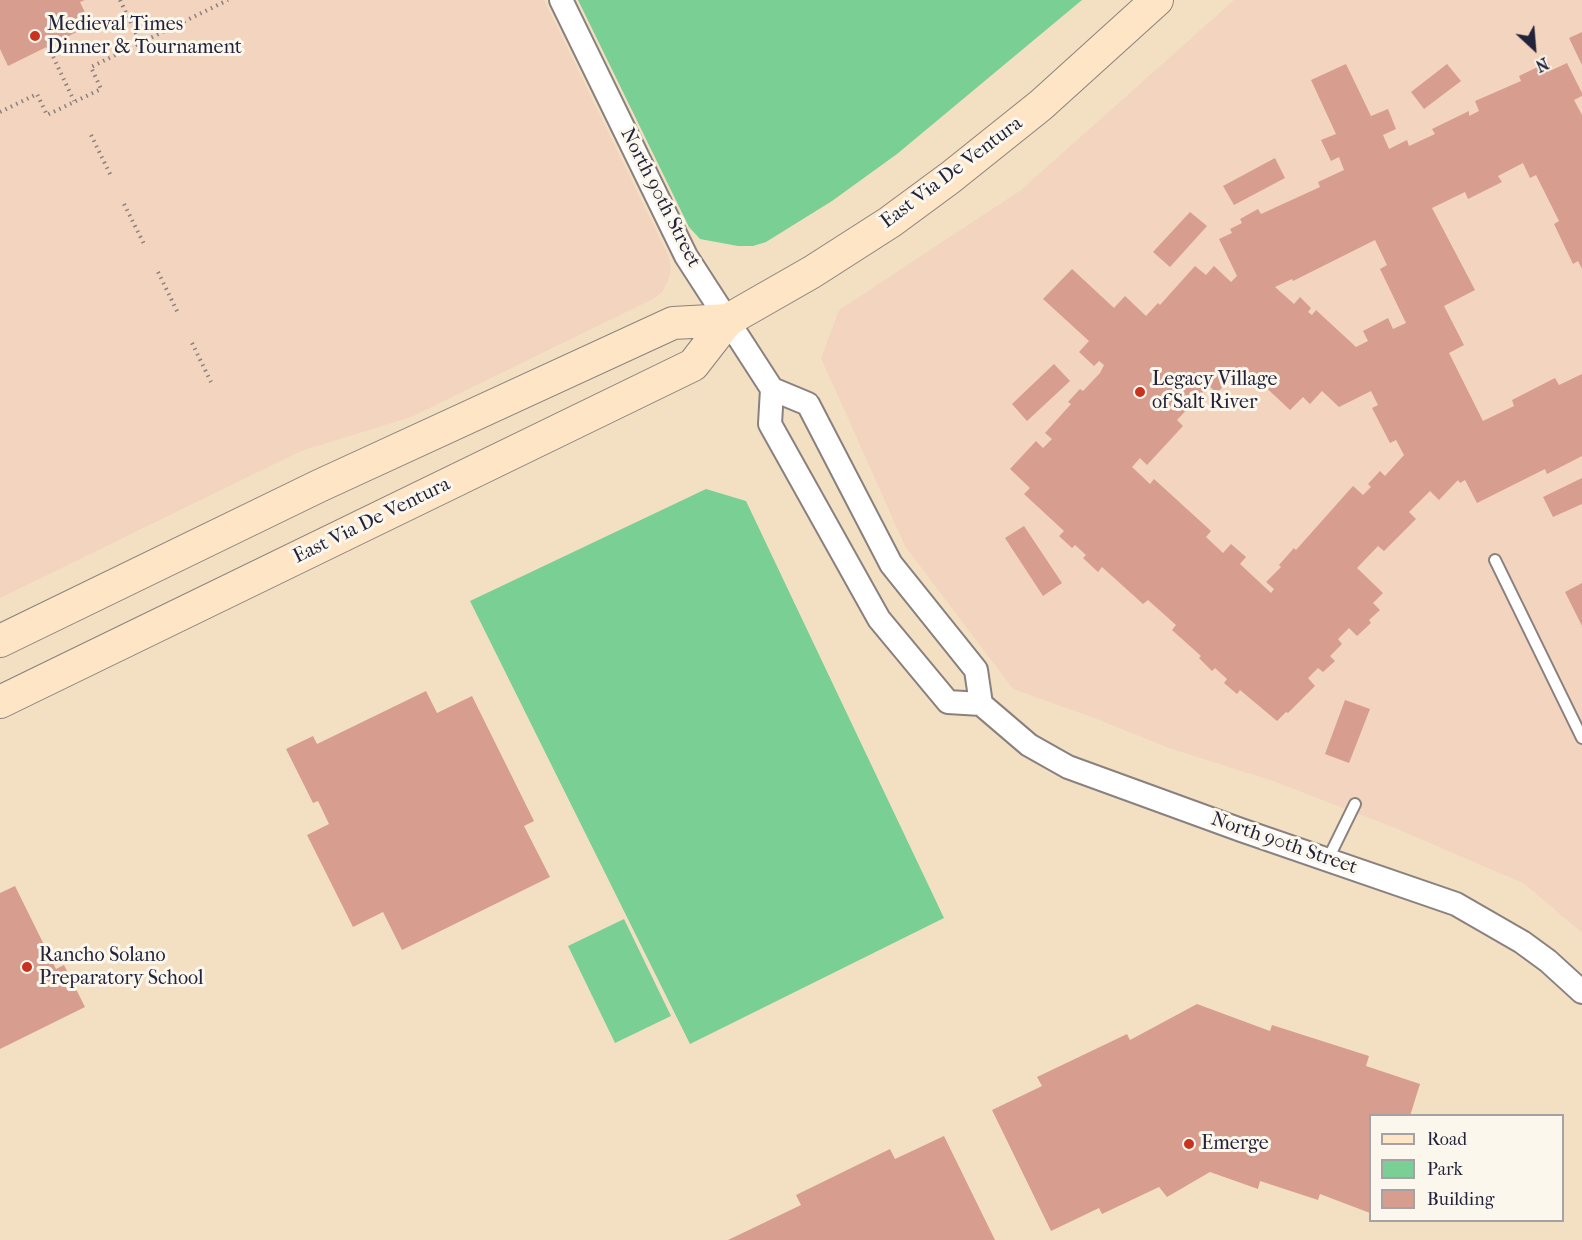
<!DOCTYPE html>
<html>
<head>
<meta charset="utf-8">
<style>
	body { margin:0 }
	#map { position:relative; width:1582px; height:1240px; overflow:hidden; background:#f3e0c3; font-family:"IM FELL French Canon",serif }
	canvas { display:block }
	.legend { position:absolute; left:1369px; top:1114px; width:195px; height:108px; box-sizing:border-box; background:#fbf7ec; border:2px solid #a4a2a5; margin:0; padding:8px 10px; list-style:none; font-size:18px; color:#22223b }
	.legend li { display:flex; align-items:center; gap:12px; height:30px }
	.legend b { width:30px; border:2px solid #a4a2a5 }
	.north { position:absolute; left:1504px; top:18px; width:60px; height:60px; -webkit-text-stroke:4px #fbf7ec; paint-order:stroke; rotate:154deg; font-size:16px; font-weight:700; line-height:24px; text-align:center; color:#22223b }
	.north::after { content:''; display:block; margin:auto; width:21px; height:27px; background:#22223b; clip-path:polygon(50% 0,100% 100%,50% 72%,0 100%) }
</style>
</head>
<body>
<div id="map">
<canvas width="1582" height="1240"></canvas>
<ul class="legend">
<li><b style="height:8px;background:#fee5c5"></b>Road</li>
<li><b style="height:16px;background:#79cf94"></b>Park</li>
<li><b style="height:16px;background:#d79e8f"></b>Building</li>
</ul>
<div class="north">N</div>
</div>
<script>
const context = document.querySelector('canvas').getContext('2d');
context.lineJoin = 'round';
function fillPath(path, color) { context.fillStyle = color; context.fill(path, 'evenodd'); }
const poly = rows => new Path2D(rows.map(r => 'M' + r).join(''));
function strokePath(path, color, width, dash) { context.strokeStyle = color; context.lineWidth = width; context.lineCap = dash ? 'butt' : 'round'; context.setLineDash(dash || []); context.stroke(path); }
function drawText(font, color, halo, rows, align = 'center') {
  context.font = font + ' "IM FELL French Canon",serif'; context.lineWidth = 6; context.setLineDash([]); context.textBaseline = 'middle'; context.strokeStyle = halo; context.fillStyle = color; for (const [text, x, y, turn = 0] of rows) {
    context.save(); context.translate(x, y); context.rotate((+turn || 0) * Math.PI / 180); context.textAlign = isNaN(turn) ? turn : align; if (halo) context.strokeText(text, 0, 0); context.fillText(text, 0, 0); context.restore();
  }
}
fillPath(poly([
	[0,0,544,0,669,257,671,269,668,281,662,292,653,299,411,417,301,451,0,598],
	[1234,0,1582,0,1582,933,1525,884,1395,828,1273,781,1169,748,1089,716,1013,689,905,546,821,358,839,310,1021,190]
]), '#f3d4bf');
fillPath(poly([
	[578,0,1082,0,897,154,832,201,766,242,753,246,738,246,700,239,689,227],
	[706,489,746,501,944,918,690,1044,470,601],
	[624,919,671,1016,615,1043,568,946]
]), '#79cf94');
fillPath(poly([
	[0,0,85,0,80,2,91,25,8,66,0,49],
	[1582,32,1582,65,1569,38],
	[1548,62,1552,70,1567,63,1582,93,1582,96,1574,100,1582,115,1582,269,1578,261,1573,264,1554,224,1559,221,1536,175,1530,178,1523,163,1498,176,1502,182,1468,199,1465,192,1432,208,1475,290,1444,306,1464,345,1449,353,1483,421,1514,406,1512,400,1555,378,1559,385,1582,374,1582,456,1547,474,1545,469,1477,503,1465,480,1460,483,1458,480,1439,500,1430,491,1409,512,1416,519,1384,551,1378,546,1357,568,1383,593,1373,603,1380,610,1369,620,1371,623,1357,636,1349,628,1338,639,1342,644,1330,656,1335,661,1323,672,1318,668,1308,678,1315,686,1288,713,1286,712,1277,721,1240,690,1237,694,1224,683,1227,679,1215,668,1212,671,1199,658,1201,656,1172,630,1176,625,1148,600,1143,604,1102,567,1098,572,1083,558,1086,555,1075,545,1072,548,1059,536,1064,531,1024,494,1030,488,1010,469,1036,441,1043,448,1052,439,1045,433,1071,404,1068,402,1080,389,1083,391,1100,373,1104,365,1099,361,1094,366,1079,352,1089,341,1043,299,1072,269,1114,308,1125,296,1146,316,1158,303,1160,305,1195,266,1206,275,1214,266,1231,282,1237,276,1219,239,1232,233,1230,229,1242,223,1240,219,1258,209,1261,214,1320,187,1318,182,1344,170,1339,157,1331,161,1321,140,1336,134,1311,80,1346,64,1371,116,1388,109,1396,129,1383,135,1389,149,1407,140,1409,146,1435,134,1432,129,1469,111,1469,116,1479,111,1475,101,1521,81,1519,76],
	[1375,240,1387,265,1380,269,1406,323,1393,329,1388,318,1363,331,1368,341,1356,347,1316,310,1312,315,1308,312,1311,308,1300,297,1294,304,1275,287,1292,279,1293,281],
	[1243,366,1290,410,1303,397,1310,404,1322,391,1339,407,1371,391,1378,405,1372,408,1390,443,1396,440,1404,455,1385,476,1380,471,1368,484,1371,487,1363,495,1353,486,1296,550,1294,548,1279,565,1281,567,1266,582,1274,589,1271,593,1240,564,1246,557,1231,544,1223,553,1206,537,1211,531,1154,479,1150,484,1132,467,1140,458,1147,465,1183,426,1177,420,1209,386,1217,393],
	[1447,64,1461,81,1424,109,1411,92],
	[1275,158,1285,178,1234,205,1223,186],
	[1190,212,1207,226,1170,267,1153,252],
	[1054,364,1070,381,1027,421,1012,404],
	[1582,478,1582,504,1553,517,1543,497],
	[1024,526,1062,583,1043,596,1005,538],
	[1582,583,1582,626,1565,592],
	[426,691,437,713,472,696,534,821,524,826,550,877,402,950,383,912,353,927,307,835,329,824,318,801,313,803,286,749,313,736,317,744],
	[1345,700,1370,709,1349,763,1325,754],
	[15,886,56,969,64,965,85,1007,0,1049,0,893],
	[1197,1004,1270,1031,1272,1025,1369,1056,1366,1066,1420,1084,1410,1116,1370,1116,1370,1213,1320,1194,1318,1200,1260,1181,1258,1189,1210,1172,1167,1197,1159,1187,1102,1214,1099,1208,1051,1231,992,1110,1042,1086,1037,1077,1127,1034,1130,1040],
	[944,1136,995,1240,728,1240,801,1205,796,1195,890,1149,895,1159]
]), '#d79e8f');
const service = poly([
	[1495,560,1582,738],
	[1328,859,1355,804]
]);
const minor = poly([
	[561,0,686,256,772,389,808,404,891,564,976,670,981,704],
	[772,389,770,424,879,619,948,702,981,704,1029,745,1068,767,1241,830,1456,904,1522,942,1548,961,1582,992]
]);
const secondary = poly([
	[0,641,319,486,673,323,728,320],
	[0,702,693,365,728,320,812,272,890,222,951,177,1041,105,1157,0]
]);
strokePath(service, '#8a817f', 14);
strokePath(minor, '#8a817f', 26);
strokePath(secondary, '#8a817f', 34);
strokePath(poly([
	[120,0,141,44],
	[48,46,74,101],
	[0,112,37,94,47,115,101,89,91,67,228,0],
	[91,135,111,176],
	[124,204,144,244],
	[158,272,178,313],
	[192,343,211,382]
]), '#8a817f', 4, [1.5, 4.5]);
strokePath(service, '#fff', 10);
strokePath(minor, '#fff', 22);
strokePath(secondary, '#fee5c5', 32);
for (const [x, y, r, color] of [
	[35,36,6,"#c8321e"],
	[1140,392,6,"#c8321e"],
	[27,967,6,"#c8321e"],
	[1189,1144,6,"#c8321e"]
]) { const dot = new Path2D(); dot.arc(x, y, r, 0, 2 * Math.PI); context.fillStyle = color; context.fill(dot); strokePath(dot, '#fbf7ec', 2); }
drawText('20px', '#22223b', '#fbf7ec', [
	["Medieval Times",47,25],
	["Dinner & Tournament",47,48],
	["Legacy Village",1152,380],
	["of Salt River",1152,403],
	["Rancho Solano",39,956],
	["Preparatory School",39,979],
	["Emerge",1201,1144]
], 'left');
drawText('20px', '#22223b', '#fbf7ec', [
	["East Via De Ventura",952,173,-37],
	["North 90th Street",660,198,63],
	["East Via De Ventura",372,521,-26],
	["North 90th Street",1284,844,19]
]);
</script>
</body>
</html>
